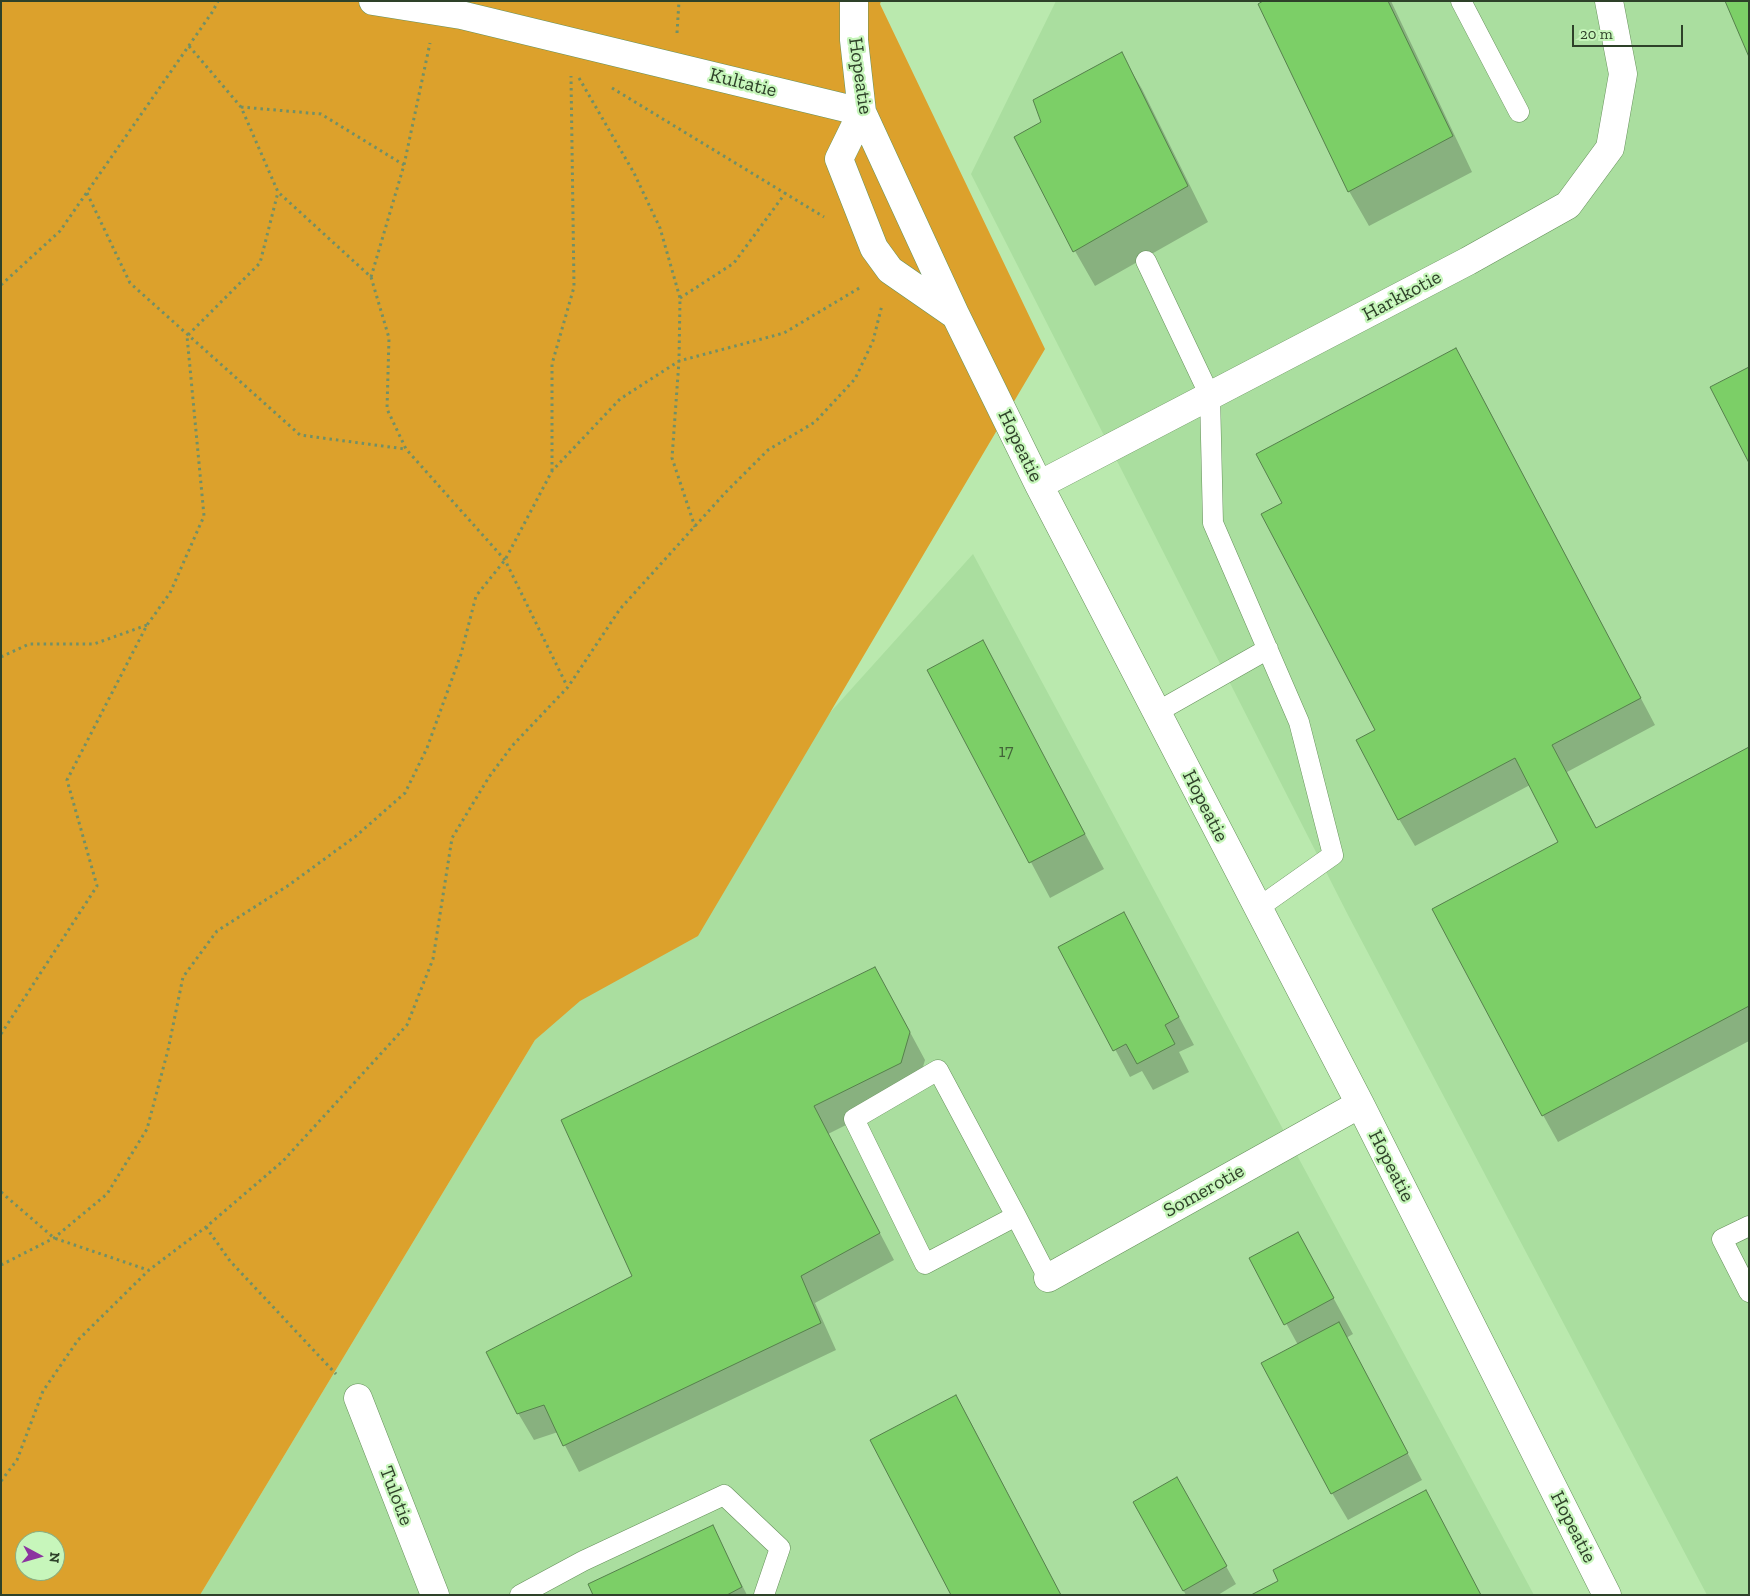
<!DOCTYPE html>
<html>
<head>
<meta charset="utf-8">
<style>
	body { margin:0 }
	#map { position:relative; width:1750px; height:1596px; overflow:hidden; background:#bae9ae; font-family:"Zilla Slab",serif }
	canvas { display:block }
	.frame { position:absolute; inset:0; border:2px solid #2e4129; pointer-events:none }
	.north { position:absolute; left:15px; top:1531px; width:50px; height:50px; box-sizing:border-box; background:#c7f6bb; border:1px solid #8aae81; border-radius:50%; rotate:96deg; font-size:14px; font-weight:700; line-height:20px; text-align:center; color:#2e4129 }
	.north::after { content:''; display:block; margin:auto; width:18px; height:22px; background:#8c34a0; clip-path:polygon(50% 0,100% 100%,50% 72%,0 100%) }
	.scale { position:absolute; left:1572px; top:25px; width:111px; height:22px; box-sizing:border-box; border:2px solid #2e4129; border-top:0; padding-left:6px; font-size:15px; line-height:18px; white-space:nowrap; color:#2e4129; -webkit-text-stroke:4px #c7f6bb; paint-order:stroke }
</style>
</head>
<body>
<div id="map">
<canvas width="1750" height="1596"></canvas>
<div class="frame"></div>
<div class="north">N</div>
<div class="scale">20 m</div>
</div>
<script>
const context = document.querySelector('canvas').getContext('2d');
context.lineJoin = 'round';
function fillPath(path, color) { context.fillStyle = color; context.fill(path, 'evenodd'); }
const poly = rows => new Path2D(rows.map(r => 'M' + r).join(''));
function strokePath(path, color, width, dash) { context.strokeStyle = color; context.lineWidth = width; context.lineCap = dash ? 'butt' : 'round'; context.setLineDash(dash || []); context.stroke(path); }
function drawText(font, color, halo, rows, align = 'center') {
  context.font = font + ' "Zilla Slab",serif'; context.lineWidth = 4.5; context.setLineDash([]); context.textBaseline = 'middle'; context.strokeStyle = halo; context.fillStyle = color; for (const [text, x, y, turn = 0] of rows) {
    context.save(); context.translate(x, y); context.rotate((+turn || 0) * Math.PI / 180); context.textAlign = isNaN(turn) ? turn : align; if (halo) context.strokeText(text, 0, 0); context.fillText(text, 0, 0); context.restore();
  }
}
fillPath(poly([
	[1056,1,1749,1,1749,1595,1707,1595,1348,915,971,174],
	[973,554,1534,1595,200,1595,535,1040]
]), '#aade9f');
fillPath(poly([
	[1,1,881,1,880,4,1045,349,698,936,580,1001,535,1040,200,1595,1,1595],
	[25,1541,55,1541,55,1571,25,1571]
]), '#dca12c');
fillPath(poly([
	[1265,1,1391,1,1472,172,1369,226,1349,191],
	[1121,54,1142,89,1208,222,1095,286,1075,251,1043,123],
	[1471,376,1655,725,1567,772,1597,829,1749,749,1749,1041,1558,1142,1543,1115,1560,842,1530,785,1415,846,1399,819,1377,730,1284,503],
	[982,642,1104,869,1050,898,929,670],
	[1124,914,1194,1045,1179,1052,1189,1072,1153,1090,1142,1071,1130,1077,1060,947],
	[890,995,925,1060,916,1090,828,1134,894,1260,815,1303,836,1350,579,1472,558,1432,534,1440,518,1413,634,1276],
	[1298,1233,1353,1334,1346,1338,1422,1480,1348,1520,1332,1493,1298,1345,1251,1259],
	[956,1396,971,1423,1061,1595],
	[1177,1479,1236,1584,1218,1595,1186,1595,1134,1503],
	[712,1526,747,1595,595,1595]
]), '#0003');
const building = poly([
	[1263,1,1388,1,1453,136,1348,192,1258,4,1263,1],
	[1725,1,1749,1,1749,57,1725,1],
	[1122,52,1188,186,1073,252,1014,137,1041,122,1033,100,1122,52],
	[1456,348,1641,698,1552,745,1596,828,1749,747,1749,1006,1542,1116,1432,909,1558,842,1515,758,1398,820,1356,740,1375,730,1261,514,1282,503,1256,454,1456,348],
	[1749,367,1749,463,1710,387,1749,367],
	[983,640,1085,834,1029,863,927,670,983,640],
	[1124,912,1179,1017,1165,1025,1175,1044,1137,1064,1126,1044,1113,1051,1058,947,1124,912],
	[875,967,910,1032,901,1063,814,1106,880,1233,801,1276,821,1323,563,1446,544,1405,517,1414,486,1352,632,1276,561,1120,875,967],
	[1298,1232,1334,1298,1284,1325,1249,1258,1298,1232],
	[1339,1322,1408,1453,1331,1494,1261,1363,1339,1322],
	[956,1395,1061,1595,951,1595,870,1440,956,1395],
	[1177,1477,1227,1566,1183,1591,1133,1502,1177,1477],
	[1426,1490,1481,1595,1251,1595,1278,1581,1273,1570,1426,1490],
	[713,1525,742,1587,727,1595,593,1595,588,1584,713,1525]
]);
fillPath(building, '#7ccf67');
strokePath(building, '#56814c', 1);
const service = poly([
	[1461,1,1519,112],
	[1146,261,1210,396,1213,523,1299,722,1333,855,1258,908],
	[1157,712,1268,649],
	[1016,1216,925,1264,854,1119,938,1070,1016,1216,1048,1278],
	[1749,1226,1722,1239,1749,1292],
	[520,1595,583,1561,724,1495,780,1548,764,1595]
]);
const minor = poly([
	[373,1,461,15,862,112,839,159,874,248,890,270,955,315],
	[854,1,854,40,862,112,956,316,1039,485,1360,1104,1607,1595],
	[1039,485,1468,261,1568,205,1610,148,1623,74,1609,1],
	[1048,1278,1360,1104],
	[358,1398,435,1595]
]);
strokePath(service, '#66915b', 21);
strokePath(minor, '#66915b', 29);
strokePath(poly([
	[677,33,679,1],
	[189,46,241,107,278,192,371,277,389,338,387,409,406,449,505,560,567,686],
	[579,78,634,173,660,228,680,298,679,361,672,458,695,527],
	[612,88,824,217],
	[241,107,321,114,404,165],
	[87,193,130,283,300,435,405,449],
	[371,277,404,165,430,43],
	[1,285,60,231,213,11,218,1],
	[680,298,734,263,786,192],
	[552,471,552,364,574,287,571,76],
	[1,657,29,644,94,644,147,625],
	[1,1034,97,886,67,780,147,625,170,593,204,516,187,336,260,263,278,192],
	[1,1192,54,1238,148,1270],
	[206,1227,230,1261,336,1374],
	[1,1265,54,1238,107,1194,147,1129,168,1050,183,977,217,931,289,885,356,836,405,793,427,748,461,654,476,596,505,560,552,471,620,399,679,361,784,333,861,287],
	[1,1481,17,1460,43,1391,78,1340,149,1270,206,1227,283,1161,407,1025,433,959,452,838,489,777,512,746,568,687,620,609,725,493,768,450,815,422,855,379,873,341,882,305]
]), '#709067', 3, [2.5, 4]);
strokePath(service, '#fff', 20);
strokePath(minor, '#fff', 28);
drawText('18px', '#426438', null, [
	["17",1006,752]
]);
drawText('20px', '#2e4129', '#c7f6bb', [
	["Hopeatie",860,76,82],
	["Kultatie",743,83,14],
	["Harkkotie",1402,296,-28],
	["Hopeatie",1020,446,64],
	["Hopeatie",1205,806,63],
	["Hopeatie",1391,1166,63],
	["Somerotie",1204,1191,-29],
	["Tulotie",396,1496,69],
	["Hopeatie",1573,1527,63]
]);
</script>
</body>
</html>
